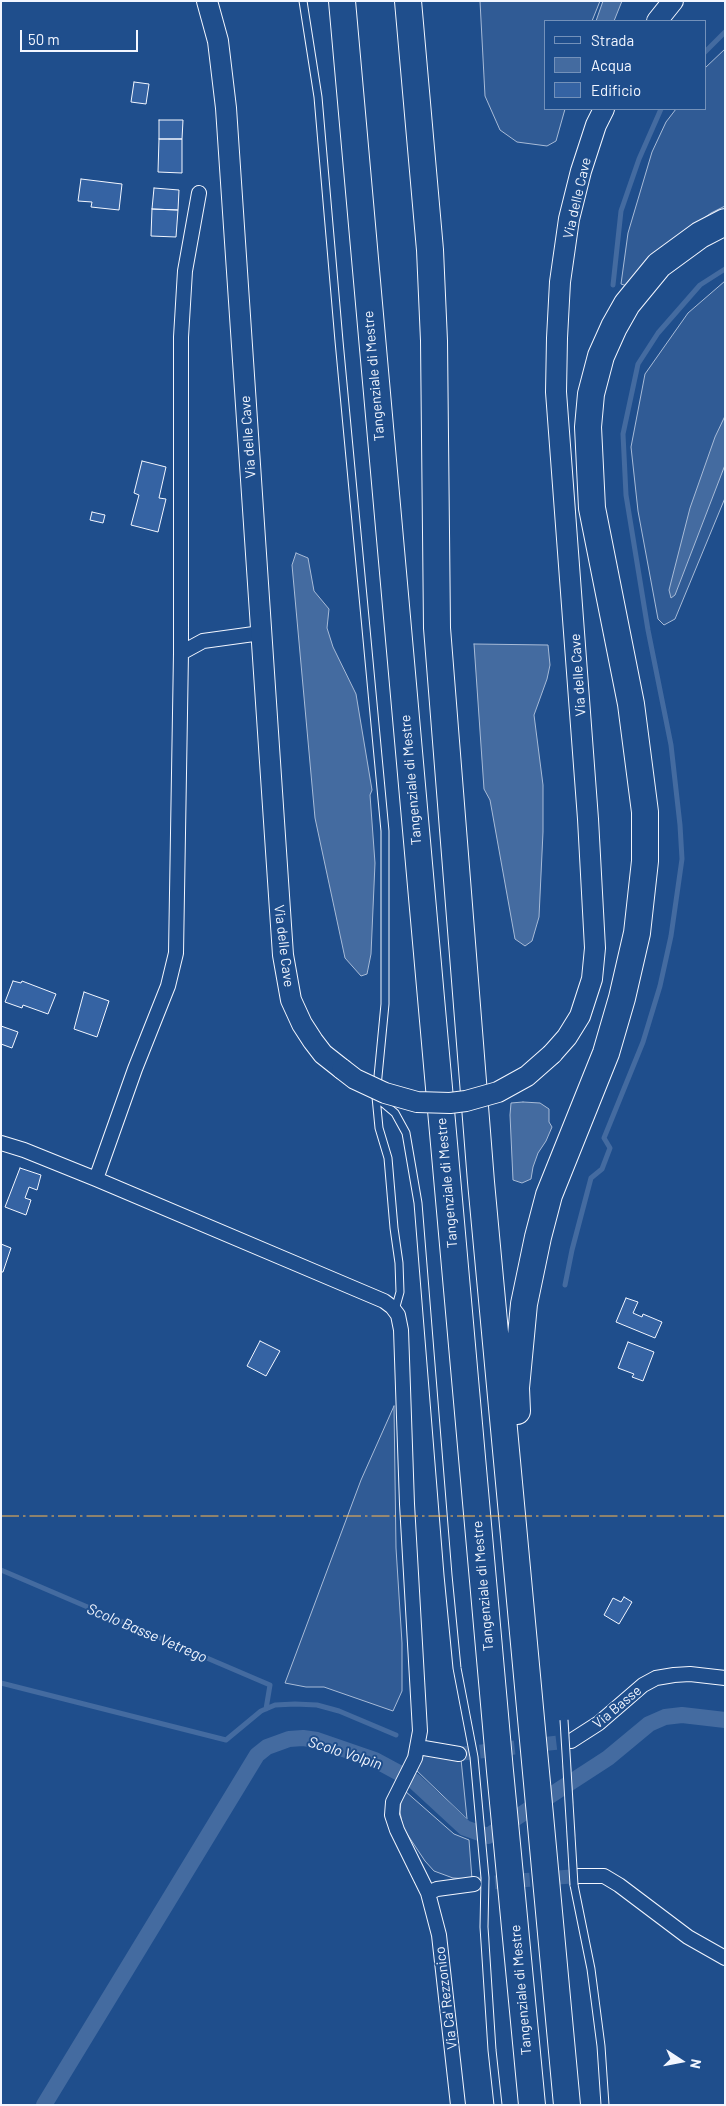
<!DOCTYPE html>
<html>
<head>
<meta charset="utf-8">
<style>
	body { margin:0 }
	#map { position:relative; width:726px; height:2106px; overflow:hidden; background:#1f4e8c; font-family:Barlow,sans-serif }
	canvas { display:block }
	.frame { position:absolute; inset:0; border:2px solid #f2f6ff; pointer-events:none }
	.legend { position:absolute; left:544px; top:20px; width:162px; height:90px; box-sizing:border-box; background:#1f4e8c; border:1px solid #7391ba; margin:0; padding:6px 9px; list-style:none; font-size:15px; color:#f2f6ff }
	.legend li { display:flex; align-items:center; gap:10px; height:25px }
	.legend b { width:25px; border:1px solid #7391ba }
	.north { position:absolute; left:656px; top:2036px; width:50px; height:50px; -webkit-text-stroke:4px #1f4e8c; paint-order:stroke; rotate:101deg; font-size:14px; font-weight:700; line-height:20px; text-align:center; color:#f2f6ff }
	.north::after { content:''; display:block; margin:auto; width:18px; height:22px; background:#f2f6ff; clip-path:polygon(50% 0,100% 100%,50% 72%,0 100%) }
	.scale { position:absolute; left:20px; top:30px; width:118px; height:22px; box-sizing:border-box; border:2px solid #f2f6ff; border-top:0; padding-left:6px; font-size:15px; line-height:18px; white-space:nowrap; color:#f2f6ff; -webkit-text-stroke:4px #1f4e8c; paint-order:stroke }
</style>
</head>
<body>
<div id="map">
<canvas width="726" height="2106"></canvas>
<div class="frame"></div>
<ul class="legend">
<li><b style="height:6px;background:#1f4e8c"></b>Strada</li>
<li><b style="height:14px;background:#446ba0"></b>Acqua</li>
<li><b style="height:14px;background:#3563a3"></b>Edificio</li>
</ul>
<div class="north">N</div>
<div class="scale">50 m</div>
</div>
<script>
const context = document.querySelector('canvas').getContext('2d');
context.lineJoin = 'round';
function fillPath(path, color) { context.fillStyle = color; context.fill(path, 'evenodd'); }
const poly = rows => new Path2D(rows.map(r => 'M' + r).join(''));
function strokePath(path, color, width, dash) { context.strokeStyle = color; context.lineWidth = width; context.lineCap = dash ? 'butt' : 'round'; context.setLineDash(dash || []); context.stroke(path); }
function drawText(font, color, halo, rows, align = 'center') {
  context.font = font + ' Barlow,sans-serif'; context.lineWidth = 4; context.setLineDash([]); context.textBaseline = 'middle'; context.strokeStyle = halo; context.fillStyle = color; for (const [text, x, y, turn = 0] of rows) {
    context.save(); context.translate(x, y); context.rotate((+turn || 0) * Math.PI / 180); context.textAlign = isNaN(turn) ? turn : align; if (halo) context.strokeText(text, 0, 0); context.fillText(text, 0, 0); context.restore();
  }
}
const built = poly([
	[480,1,600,1,592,21,545,21,545,109,565,109,556,141,547,146,517,142,500,130,485,96,480,1],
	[725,49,725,206,711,213,660,250,627,286,621,284,628,233,652,152,666,122,676,109,705,109,705,68,725,49],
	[725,281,725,498,675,619,664,625,658,619,638,511,631,447,645,374,688,313,725,281],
	[394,1406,396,1548,402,1643,402,1691,393,1711,324,1687,306,1687,285,1683,361,1480,394,1406],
	[424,1755,461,1759,467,1819,415,1769,420,1758,424,1755],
	[405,1791,454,1834,469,1840,472,1879,453,1878,434,1871,425,1861,403,1828,400,1812,401,1801,405,1791]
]);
fillPath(built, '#305b95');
strokePath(built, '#a8bbd7', 1);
const water = poly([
	[603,1,622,1,614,21,596,21,603,1],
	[725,416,725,465,675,595,671,598,669,590,690,508,715,437,725,416],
	[296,553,308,558,314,591,329,609,327,628,333,647,356,694,372,790,370,795,375,863,371,954,367,974,361,976,345,958,315,818,292,565,296,553],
	[474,644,548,645,550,665,547,679,534,715,543,785,543,832,539,917,532,941,525,946,515,939,490,800,484,789,474,644],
	[523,1102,540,1103,549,1109,549,1122,552,1127,546,1141,538,1153,533,1167,531,1179,522,1183,513,1180,510,1115,511,1103,523,1102]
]);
fillPath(water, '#446ba0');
strokePath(water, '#a8bbd7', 1);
strokePath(poly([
	[705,52,725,32],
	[613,285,621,211,639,159,661,109],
	[565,1285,572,1250,591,1178,602,1169,610,1148,604,1138,643,1042,660,986,671,936,682,859,680,825,671,745,648,630,626,495,623,434,638,364,658,333,700,285,725,269],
	[1,1570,270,1685,266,1709],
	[1,1683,226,1740,261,1711,275,1705,295,1704,317,1705,339,1711,396,1735]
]), '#446ba0', 5);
strokePath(poly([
	[44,2105,257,1755,267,1747,289,1739,303,1738,317,1740,375,1760,414,1781,465,1828,488,1836,608,1758,649,1724,665,1717,682,1715,725,1720]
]), '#446ba0', 16);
const building = poly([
	[134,82,149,84,146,104,131,102,134,82],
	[159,120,183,120,182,139,159,139,159,120],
	[159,139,182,139,182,173,158,172,159,139],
	[81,179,122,184,119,210,91,207,92,202,78,201,81,179],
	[154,188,179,190,178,210,152,209,154,188],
	[152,209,178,210,176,237,151,236,152,209],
	[142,461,166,467,159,498,166,499,158,532,131,525,139,495,134,493,142,461],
	[92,512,105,515,103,523,90,520,92,512],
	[13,981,21,983,22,981,56,994,48,1014,23,1005,22,1008,5,1002,13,981],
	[84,992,109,1001,97,1037,74,1029,84,992],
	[1,1026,18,1032,12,1048,1,1044,1,1026],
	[20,1168,41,1175,37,1190,29,1187,25,1198,31,1200,26,1215,5,1207,20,1168],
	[1,1244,11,1248,3,1272,1,1272,1,1244],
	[626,1298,638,1302,633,1313,642,1317,643,1314,662,1322,655,1338,616,1322,626,1298],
	[260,1341,280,1351,266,1376,247,1366,260,1341],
	[628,1342,654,1352,643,1381,632,1377,634,1374,618,1368,628,1342],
	[624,1597,632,1602,619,1624,604,1615,613,1598,621,1602,624,1597]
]);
fillPath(building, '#3563a3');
strokePath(building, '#f2f6ff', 1);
strokePath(poly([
	[459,1754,571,1741],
	[474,1884,578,1876]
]), '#3f679d', 14, [14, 7]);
const lane = poly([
	[303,1,318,97,339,341,385,831,385,1004,376,1097,379,1128,388,1158,394,1228,399,1263,400,1292,395,1310],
	[376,1097,395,1113,406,1133,418,1203,448,1575,457,1668,474,1757,485,1878,484,1927,492,2050,498,2105],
	[574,1885,591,1969,601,2046,605,2105]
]);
const street = poly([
	[181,653,203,641,261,633],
	[1,1143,24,1150,96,1179,384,1301,392,1307,398,1315,401,1330,407,1504,420,1731,415,1758,393,1802,392,1815,397,1830,428,1893,439,1935,458,2105],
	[96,1179,135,1069,168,986,176,953,181,653,181,337,185,271,199,193],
	[571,1741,599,1723,643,1685,656,1678,674,1675,690,1674,725,1678],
	[418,1747,459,1754],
	[578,1876,604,1876,619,1885,688,1937,725,1958],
	[428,1893,437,1889,474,1884]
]);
const secondary = poly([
	[207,1,218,41,226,108,283,955,291,1000,302,1024,313,1041,323,1054,342,1069],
	[657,21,673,1],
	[552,1054,567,1037,580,1016,592,979,595,948,588,819,556,392,557,338,560,282,569,219,581,171,596,125,604,109]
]);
const highway = poly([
	[342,1,500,1771,532,2105],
	[408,1,430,250,434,341,437,628,481,1182,567,2105],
	[517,1411,516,1388,524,1304,538,1237,549,1195,606,1053,622,998,637,933,645,861,645,812,631,704,592,508,588,427,591,394,601,356,614,327,627,304,659,265,700,235,725,222]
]);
strokePath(lane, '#f2f6ff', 9);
strokePath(street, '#f2f6ff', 16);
strokePath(secondary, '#f2f6ff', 22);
strokePath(highway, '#f2f6ff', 28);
strokePath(lane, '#1f4e8c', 7);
strokePath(street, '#1f4e8c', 14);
strokePath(secondary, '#1f4e8c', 20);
strokePath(highway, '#1f4e8c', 26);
const laneBridge = poly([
	[564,1720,574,1885]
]);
const secondaryBridge = poly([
	[342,1069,355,1079,385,1093,417,1102,450,1103,466,1101,498,1092,527,1076,552,1054]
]);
strokePath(laneBridge, '#f2f6ff', 9, []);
strokePath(secondaryBridge, '#f2f6ff', 22, []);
strokePath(laneBridge, '#1f4e8c', 7);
strokePath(secondaryBridge, '#1f4e8c', 20);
strokePath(poly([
	[1,1516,725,1516]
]), '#ffb74d', 1, [18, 4, 2.5, 4]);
drawText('14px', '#f2f6ff', '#1f4e8c', [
	["Via delle Cave",577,198,-77],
	["Tangenziale di Mestre",374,376,-95],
	["Via delle Cave",248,437,-94],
	["Via delle Cave",578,675,-94],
	["Tangenziale di Mestre",411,780,-95],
	["Via delle Cave",284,946,83],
	["Tangenziale di Mestre",447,1183,-95],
	["Tangenziale di Mestre",483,1586,-95],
	["Via Basse",617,1707,-40],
	["Tangenziale di Mestre",521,1990,-95],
	["Via Ca' Rezzonico",446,1998,-97]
]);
drawText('italic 15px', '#f2f6ff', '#1f4e8c', [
	["Scolo Basse Vetrego",147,1633,23],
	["Scolo Volpin",345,1753,18]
]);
</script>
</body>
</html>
